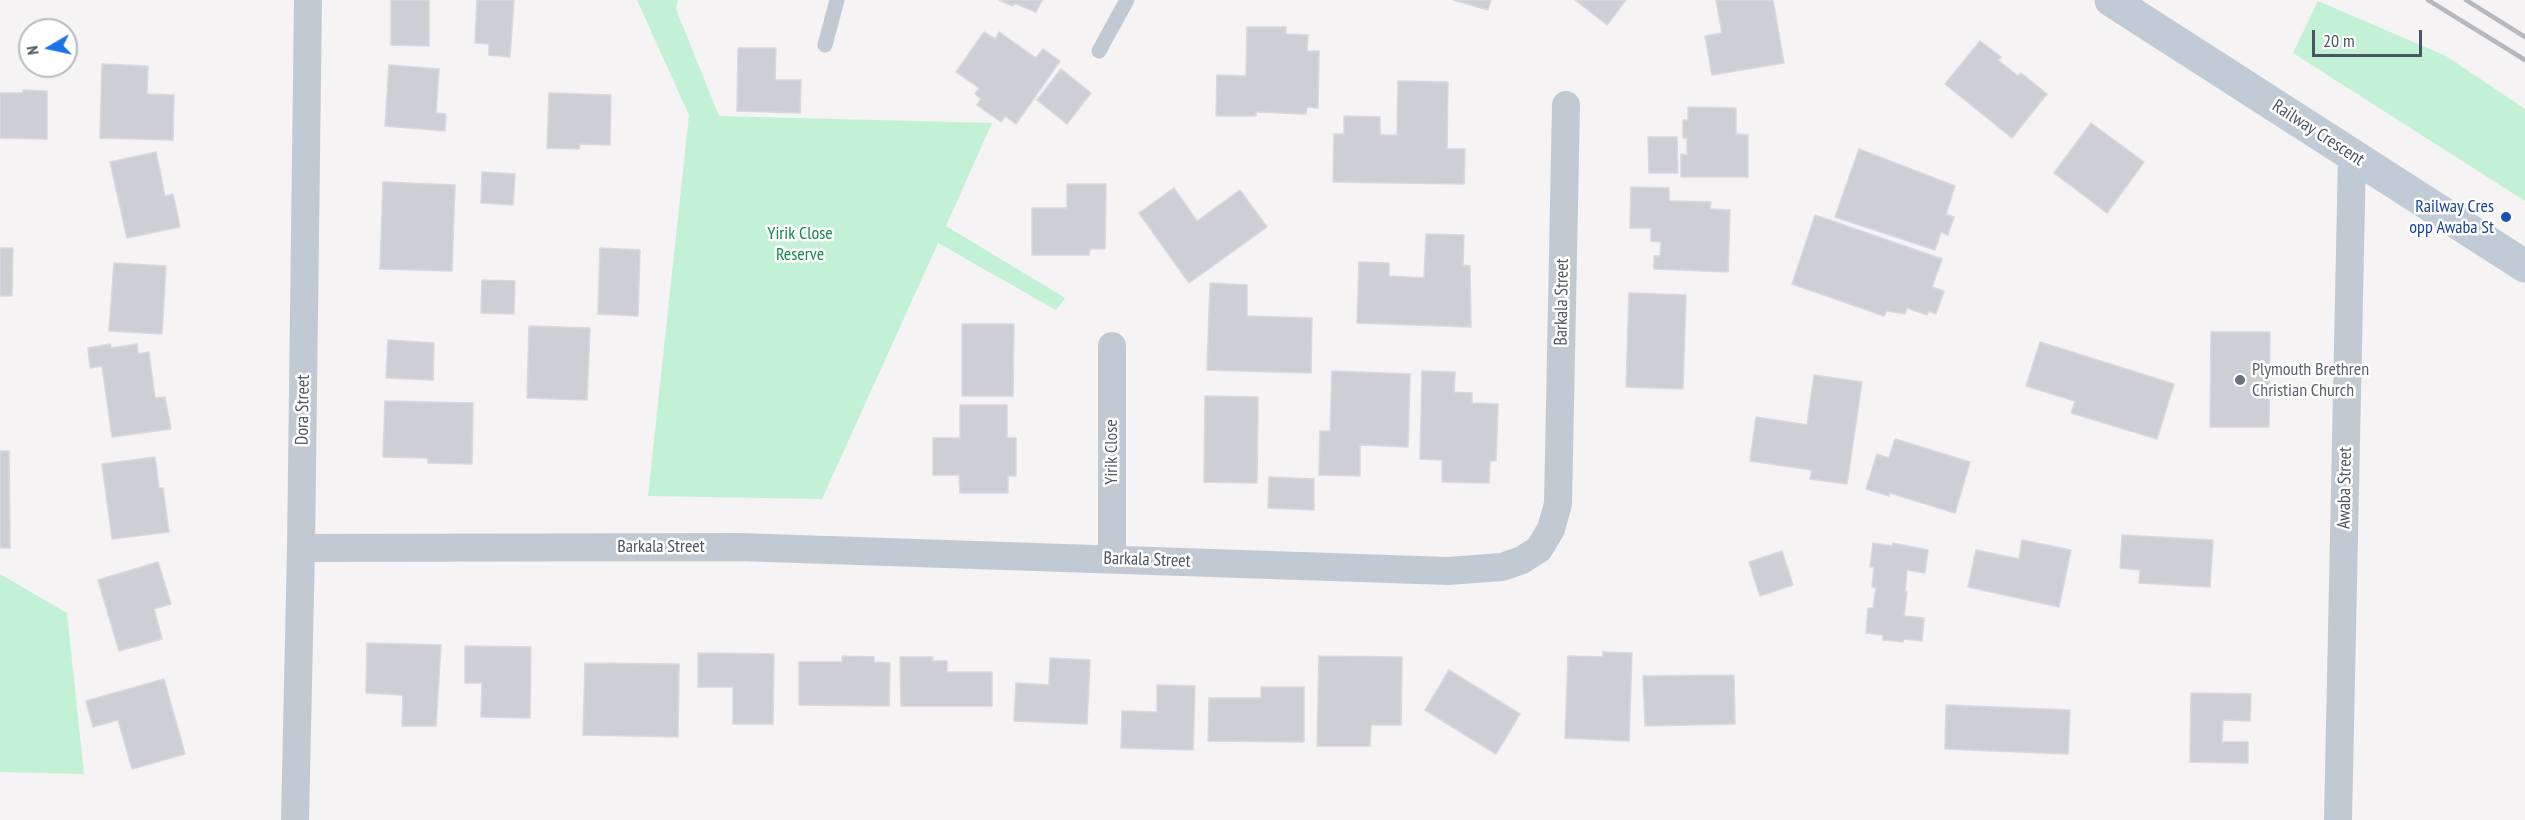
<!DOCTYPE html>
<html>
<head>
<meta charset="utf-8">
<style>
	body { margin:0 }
	#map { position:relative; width:2525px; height:820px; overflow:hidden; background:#f5f3f3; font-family:"PT Sans Narrow",sans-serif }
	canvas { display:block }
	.north { position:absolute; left:18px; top:18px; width:60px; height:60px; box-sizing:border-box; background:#fff; border:2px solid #b7bbc0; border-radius:50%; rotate:261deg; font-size:16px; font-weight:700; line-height:24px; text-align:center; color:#4a5661 }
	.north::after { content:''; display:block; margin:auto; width:21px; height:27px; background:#1a73e8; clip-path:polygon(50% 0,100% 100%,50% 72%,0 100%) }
	.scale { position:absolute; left:2312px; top:30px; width:110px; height:27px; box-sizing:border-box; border:3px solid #4a5661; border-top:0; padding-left:8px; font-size:18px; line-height:21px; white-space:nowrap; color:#4a5661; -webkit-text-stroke:4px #fff; paint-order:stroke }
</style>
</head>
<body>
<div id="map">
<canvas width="2525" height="820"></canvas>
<div class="north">N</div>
<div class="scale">20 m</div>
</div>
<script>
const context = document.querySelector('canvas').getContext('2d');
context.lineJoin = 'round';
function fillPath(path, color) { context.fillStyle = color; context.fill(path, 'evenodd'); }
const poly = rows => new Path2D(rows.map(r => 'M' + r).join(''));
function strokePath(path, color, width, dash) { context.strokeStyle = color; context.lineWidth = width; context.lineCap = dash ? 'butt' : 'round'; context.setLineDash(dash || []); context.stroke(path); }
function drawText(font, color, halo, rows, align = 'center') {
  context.font = font + ' "PT Sans Narrow",sans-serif'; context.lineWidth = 5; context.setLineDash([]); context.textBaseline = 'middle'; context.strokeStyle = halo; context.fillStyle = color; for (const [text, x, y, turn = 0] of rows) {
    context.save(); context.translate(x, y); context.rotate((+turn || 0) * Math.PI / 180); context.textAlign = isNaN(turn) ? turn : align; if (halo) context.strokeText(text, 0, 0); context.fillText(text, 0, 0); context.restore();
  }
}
fillPath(poly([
	[637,0,678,0,676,9,719,116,992,123,946,226,1065,298,1056,310,938,243,822,499,648,496,689,115],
	[2318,1,2446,56,2525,109,2525,201,2293,53],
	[0,574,67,613,84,774,0,772]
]), '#c3f1d5');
const building = poly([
	[391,0,429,0,429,46,391,45,391,0],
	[477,0,514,0,510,57,489,55,489,44,475,43,477,0],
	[999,0,1042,0,1036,12,1014,3,1013,6,999,0],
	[1453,0,1491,0,1488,10,1453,0],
	[1575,0,1626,0,1607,25,1575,0],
	[1716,0,1773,0,1784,63,1712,75,1705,36,1722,33,1716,0],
	[1247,27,1286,27,1286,34,1308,35,1307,51,1319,51,1318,108,1307,107,1306,114,1256,112,1256,116,1216,116,1217,75,1246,76,1247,27],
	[984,32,995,39,999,32,1036,58,1043,49,1060,61,1016,124,1005,116,1001,122,977,105,981,99,975,94,979,88,956,72,984,32],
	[1980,41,2001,57,1998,60,2018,76,2021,73,2047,94,2012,138,1945,84,1980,41],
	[738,48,776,48,775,80,801,80,800,113,737,111,738,48],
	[102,64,148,66,147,94,174,95,173,140,100,138,102,64],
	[389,65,439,69,436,113,446,114,445,131,385,126,389,65],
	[1061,69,1091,93,1067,124,1037,100,1061,69],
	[1398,81,1448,82,1447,149,1465,149,1464,184,1333,182,1334,134,1344,134,1344,116,1380,117,1380,135,1397,135,1398,81],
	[23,90,47,91,47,139,0,138,0,93,23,93,23,90],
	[549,93,611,95,610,145,580,144,579,149,547,148,549,93],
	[1688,107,1736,108,1736,134,1748,135,1748,177,1681,177,1681,154,1687,155,1687,138,1683,138,1683,120,1688,120,1688,107],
	[2091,123,2144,162,2107,213,2054,173,2091,123],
	[1648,137,1677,137,1678,173,1649,173,1648,137],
	[1859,149,1955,186,1946,214,1954,217,1948,235,1941,232,1935,250,1835,217,1859,149],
	[156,152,165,196,173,194,180,227,127,238,110,162,156,152],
	[482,172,515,174,513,205,481,203,482,172],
	[383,182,455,185,452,271,380,269,383,182],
	[1067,184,1106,184,1105,249,1090,249,1089,255,1032,255,1032,208,1067,208,1067,184],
	[1631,187,1669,188,1669,201,1711,202,1710,209,1730,210,1728,272,1654,269,1654,256,1660,256,1661,242,1651,241,1651,228,1630,228,1631,187],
	[1174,188,1197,221,1240,190,1267,227,1189,283,1139,213,1174,188],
	[1815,215,1942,259,1932,287,1944,291,1936,314,1929,311,1927,315,1907,308,1905,314,1887,311,1884,316,1792,284,1815,215],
	[1426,234,1464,235,1463,265,1470,266,1471,327,1357,323,1359,262,1389,263,1389,276,1424,278,1426,234],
	[0,248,13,248,12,296,0,296,0,248],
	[600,248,640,250,638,316,598,314,600,248],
	[114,263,166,266,162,334,109,331,114,263],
	[482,280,515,281,514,314,481,313,482,280],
	[1210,283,1247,285,1247,316,1312,318,1311,373,1207,370,1210,283],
	[1629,293,1686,295,1683,389,1626,387,1629,293],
	[962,324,1014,324,1013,396,962,396,962,324],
	[529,326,590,328,587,400,527,398,529,326],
	[2211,332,2270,332,2269,427,2210,427,2211,332],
	[388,340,434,343,433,380,386,378,388,340],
	[2040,342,2174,384,2157,439,2071,413,2075,401,2026,386,2040,342],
	[110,344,111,348,137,344,138,354,149,352,155,398,165,397,171,429,112,437,102,366,90,368,88,348,110,344],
	[1332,371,1410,374,1408,447,1360,445,1360,476,1319,475,1320,431,1330,431,1332,371],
	[1422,371,1455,372,1454,392,1472,393,1472,403,1498,404,1496,461,1490,461,1489,483,1442,482,1442,460,1420,459,1422,371],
	[1814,375,1862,382,1847,484,1810,479,1812,470,1750,461,1756,417,1807,425,1814,375],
	[1205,396,1258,397,1257,483,1204,482,1205,396],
	[385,401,473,403,472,464,428,463,428,458,383,457,385,401],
	[960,405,1007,405,1007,438,1016,438,1016,476,1008,476,1008,493,960,493,959,475,933,475,933,438,960,438,960,405],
	[1895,439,1970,462,1955,513,1890,493,1889,496,1866,489,1877,454,1889,458,1895,439],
	[0,451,9,451,10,548,0,548,0,451],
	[155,457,159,488,163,488,169,532,112,539,102,464,155,457],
	[1269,477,1314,479,1314,510,1268,508,1269,477],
	[2122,535,2213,540,2210,587,2139,583,2140,570,2120,568,2122,535],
	[2022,540,2071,550,2059,607,1968,587,1976,550,2019,559,2022,540],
	[1873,543,1892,546,1893,543,1928,550,1925,573,1907,570,1905,592,1907,592,1904,616,1924,618,1922,641,1904,639,1903,642,1883,640,1883,635,1866,633,1868,608,1873,608,1876,588,1872,587,1874,567,1870,567,1873,543],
	[1782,551,1793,585,1760,596,1749,562,1782,551],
	[158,562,171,604,154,609,162,639,119,651,98,580,158,562],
	[367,643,441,645,436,726,402,726,403,695,366,693,367,643],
	[465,646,531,647,530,718,481,717,482,683,465,683,465,646],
	[1603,652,1632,653,1629,741,1565,738,1568,656,1603,657,1603,652],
	[698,653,774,654,773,724,733,724,733,687,698,687,698,653],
	[842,656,874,657,874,662,890,663,889,706,799,705,799,662,842,662,842,656],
	[1319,656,1402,657,1401,725,1371,725,1370,746,1317,746,1319,656],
	[900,657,933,657,932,661,947,661,947,672,992,672,992,706,901,706,900,657],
	[1050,658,1090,660,1087,724,1014,721,1016,683,1049,685,1050,658],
	[585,663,679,664,678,737,583,735,585,663],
	[1449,670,1520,714,1496,754,1425,710,1449,670],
	[1734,675,1735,724,1645,726,1643,676,1734,675],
	[164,679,185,754,132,769,118,720,93,727,86,701,164,679],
	[1157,685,1195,686,1193,750,1121,748,1122,711,1157,712,1157,685],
	[1261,687,1304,687,1304,742,1208,741,1209,698,1261,698,1261,687],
	[2191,693,2251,694,2250,721,2223,720,2222,742,2248,742,2248,763,2190,762,2191,693],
	[1946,705,2070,710,2068,754,1945,749,1946,705]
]);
fillPath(building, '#cdcfd5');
strokePath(building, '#d7d9de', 1.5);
strokePath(poly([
	[825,45,837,0],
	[1099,51,1127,0]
]), '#c1cad2', 15);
strokePath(poly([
	[301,548,739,547,1448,571,1502,567,1522,560,1539,549,1551,529,1558,504,1566,105],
	[1112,559,1112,346],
	[295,820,301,548,308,0],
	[2338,820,2352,156]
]), '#c1cad2', 28);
strokePath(poly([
	[2111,0,2525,266]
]), '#c1cbd6', 33);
strokePath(poly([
	[2428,0,2525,60],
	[2466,0,2525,37]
]), '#b5b8bd', 4.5);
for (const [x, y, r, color] of [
	[2506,217,6,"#1a4fb4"],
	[2240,380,6,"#6b7280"]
]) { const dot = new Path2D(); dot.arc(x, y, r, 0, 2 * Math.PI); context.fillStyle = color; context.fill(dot); strokePath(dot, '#fff', 2); }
drawText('18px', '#4a5661', '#fff', [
	["Railway Crescent",2318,133,33],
	["Barkala Street",1562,302,-89],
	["Dora Street",303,410,-89],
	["Yirik Close",1112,452,-90],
	["Awaba Street",2345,488,-89],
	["Barkala Street",661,547],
	["Barkala Street",1147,560,2]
]);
drawText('18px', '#164399', '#fff', [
	["Railway Cres",2494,207],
	["opp Awaba St",2494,228]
], 'right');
drawText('18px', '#17864f', '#fff', [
	["Yirik Close",800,234],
	["Reserve",800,255]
]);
drawText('18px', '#5b616d', '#fff', [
	["Plymouth Brethren",2252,370],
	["Christian Church",2252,391]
], 'left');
</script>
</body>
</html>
